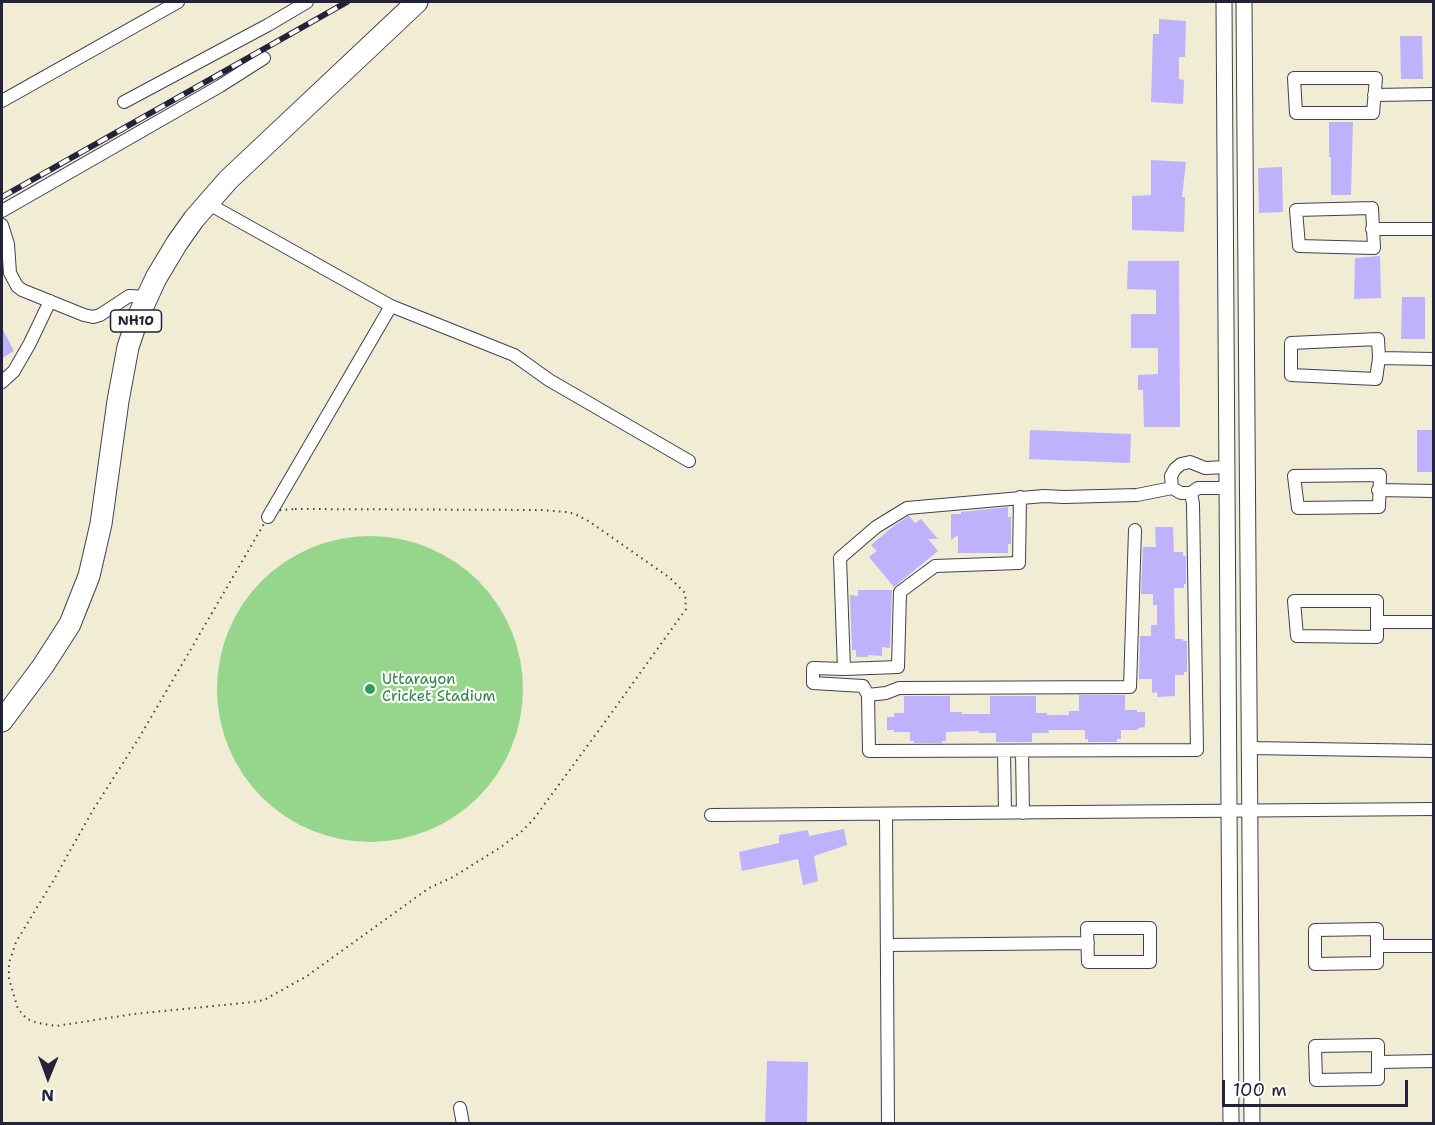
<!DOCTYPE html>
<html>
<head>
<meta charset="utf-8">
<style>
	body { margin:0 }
	#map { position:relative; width:1435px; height:1125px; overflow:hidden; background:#f1ecd4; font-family:"Shantell Sans",sans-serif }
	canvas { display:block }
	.frame { position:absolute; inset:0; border:3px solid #22223b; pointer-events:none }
	.north { position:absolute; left:18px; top:1047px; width:60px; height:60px; -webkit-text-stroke:4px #fdfcf7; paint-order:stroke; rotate:181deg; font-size:16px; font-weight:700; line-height:24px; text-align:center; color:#22223b }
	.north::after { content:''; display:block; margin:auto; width:21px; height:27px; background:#22223b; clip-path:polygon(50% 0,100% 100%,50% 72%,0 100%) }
	.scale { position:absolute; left:1222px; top:1080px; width:186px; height:27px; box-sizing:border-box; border:3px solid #22223b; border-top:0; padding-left:8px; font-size:18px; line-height:21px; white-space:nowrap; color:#22223b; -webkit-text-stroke:4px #fdfcf7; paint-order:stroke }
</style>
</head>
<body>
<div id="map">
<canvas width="1435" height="1125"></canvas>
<div class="frame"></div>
<div class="north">N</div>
<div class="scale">100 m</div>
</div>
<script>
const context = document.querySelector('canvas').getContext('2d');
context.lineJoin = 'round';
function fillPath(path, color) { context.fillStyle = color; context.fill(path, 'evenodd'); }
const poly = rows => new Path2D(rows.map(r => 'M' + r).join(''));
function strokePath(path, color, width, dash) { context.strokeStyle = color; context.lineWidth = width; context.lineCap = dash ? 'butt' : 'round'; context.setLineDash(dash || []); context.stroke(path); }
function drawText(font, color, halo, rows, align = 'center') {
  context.font = font + ' "Shantell Sans",sans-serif'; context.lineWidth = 4.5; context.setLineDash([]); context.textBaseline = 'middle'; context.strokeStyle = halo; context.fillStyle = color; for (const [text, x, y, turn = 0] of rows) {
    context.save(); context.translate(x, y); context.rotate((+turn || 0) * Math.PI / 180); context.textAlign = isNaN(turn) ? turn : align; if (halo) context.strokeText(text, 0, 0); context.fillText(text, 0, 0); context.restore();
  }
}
fillPath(poly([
	'217 689a153 153 0 1 1 306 0a153 153 0 1 1-306 0Z'
]), '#96d68c');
fillPath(poly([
	[1159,19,1186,21,1185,57,1179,57,1179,79,1184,80,1183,104,1151,102,1153,34,1159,34],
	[1400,36,1422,36,1423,79,1401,79],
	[1329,122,1353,122,1351,195,1331,195,1331,157,1329,157],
	[1151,160,1186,162,1182,197,1185,197,1184,232,1132,230,1132,196,1151,195],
	[1282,167,1283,212,1259,213,1258,168],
	[1380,256,1381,298,1354,299,1355,258],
	[1128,261,1179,261,1180,427,1144,427,1143,390,1138,390,1138,375,1158,374,1158,348,1131,348,1131,314,1156,314,1156,290,1127,289],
	[1402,297,1425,297,1425,339,1401,339],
	[2,328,14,351,2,358],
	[1030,430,1131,434,1130,463,1029,459],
	[1417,430,1434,430,1434,472,1417,472],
	[1008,507,1008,517,1011,517,1011,544,1008,544,1008,553,958,553,958,535,951,540,951,514,961,514,961,512],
	[909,516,915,523,921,519,938,539,928,539,938,551,894,587,869,557,877,551,871,545,895,525],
	[1155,527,1173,527,1174,552,1183,552,1183,556,1186,556,1186,584,1184,584,1184,588,1174,588,1175,639,1183,639,1183,641,1187,641,1187,672,1184,672,1184,675,1175,675,1175,696,1157,697,1157,692,1152,693,1152,679,1139,679,1140,636,1151,636,1151,625,1157,625,1157,605,1153,605,1153,594,1141,594,1143,547,1156,547],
	[858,590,892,590,890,648,882,647,882,656,868,655,868,657,856,657,856,650,852,650,850,595,858,596],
	[1079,695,1125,695,1125,710,1137,710,1137,712,1145,712,1145,727,1138,728,1138,730,1121,730,1121,739,1117,739,1117,742,1088,742,1088,739,1085,739,1085,730,1048,730,1049,733,1032,733,1032,742,996,742,996,733,979,733,979,731,946,732,946,741,942,741,942,743,914,743,914,741,910,741,910,732,894,732,894,730,887,730,887,717,894,717,894,713,904,713,904,696,950,696,950,712,962,712,962,714,990,714,990,696,1036,696,1036,713,1047,713,1047,715,1069,715,1069,711,1079,711],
	[844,829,847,845,814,856,818,881,803,885,798,859,742,871,739,852,779,843,779,835,808,830,809,836],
	[767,1061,808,1062,807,1124,765,1124]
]), '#beb2fd');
const minor = poly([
	[1294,78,1376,78,1373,113,1296,113,1294,78],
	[1374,95,1434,94],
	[2,101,178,2],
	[124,102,268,25,307,2],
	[207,203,391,306,514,355,549,380,689,461],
	[1372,208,1374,248,1299,246,1296,210,1372,208],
	[2,211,220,86,264,58],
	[2,225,8,244,10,273,17,286,22,290,84,315,93,317,100,315,129,296,148,297],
	[1372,229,1434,229],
	[1378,339,1379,358,1376,379,1291,375,1291,343,1378,339],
	[1379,358,1434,359],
	[2,382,14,371,30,343,50,301],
	[1380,475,1379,507,1298,508,1294,476,1380,475],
	[1172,488,1171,476,1175,469,1181,464,1190,462,1205,468,1227,467],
	[1378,490,1434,491],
	[1191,493,1193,504,1197,750,869,751,868,695,863,686,813,683,813,668,844,669,840,558,876,527,907,508,1044,496,1064,497,1137,495,1172,488,1181,493,1191,493,1198,488,1227,488],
	[268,517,391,306],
	[1294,601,1377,601,1377,637,1297,636,1294,601],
	[1377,622,1434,622],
	[844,669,898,667,900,592,935,566,1019,563,1020,497],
	[868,695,886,693,899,688,1130,687,1135,530],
	[1249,748,1434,751],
	[1004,752,1005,813],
	[1022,752,1023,813],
	[886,814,888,1124],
	[711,815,1434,809],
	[1087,928,1150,928,1150,962,1088,962,1087,928],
	[1377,929,1377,963,1315,964,1315,930,1377,929],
	[887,945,1088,943],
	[1377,946,1434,946],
	[1378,1045,1378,1079,1316,1080,1315,1046,1378,1045],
	[1378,1062,1434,1061],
	[460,1108,463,1124]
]);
const tertiary = poly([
	[1224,2,1231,1124],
	[1244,2,1252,1124]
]);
const trunk = poly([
	[2,721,43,666,70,624,89,576,101,524,118,401,128,347,138,317,156,278,177,243,194,219,228,180,417,2]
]);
strokePath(minor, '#414052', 14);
strokePath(tertiary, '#414052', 17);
strokePath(trunk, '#414052', 23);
strokePath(poly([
	[295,509,542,510,566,512,575,514,590,522,670,578,685,593,686,609,610,715,533,820,521,832,498,849,453,877,429,888,307,976,264,1000,253,1002,134,1014,56,1026,38,1023,27,1019,18,1009,9,979,9,963,16,942,53,881,93,810,139,738,268,517,274,512,281,510,295,509]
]), '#414052', 2, [1.5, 4.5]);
strokePath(minor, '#fff', 12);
strokePath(tertiary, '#fff', 15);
strokePath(trunk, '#fff', 21);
const rail = poly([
	[2,197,347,2]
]);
strokePath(rail, '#22223b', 6);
strokePath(rail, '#fdfcf7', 4, [11]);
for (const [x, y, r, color] of [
	[370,689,6,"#2e9e5b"]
]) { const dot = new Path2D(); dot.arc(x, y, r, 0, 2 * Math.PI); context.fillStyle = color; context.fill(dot); strokePath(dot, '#fdfcf7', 2); }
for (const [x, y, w] of [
	[136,321,51]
]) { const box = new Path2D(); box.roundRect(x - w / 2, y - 11, w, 22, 4.5); context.fillStyle = '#fdfcf7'; context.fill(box); strokePath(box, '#22223b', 1.5); }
drawText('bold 14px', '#22223b', null, [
	["NH10",136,321]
]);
drawText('15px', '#27864d', '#fdfcf7', [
	["Uttarayon",382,680],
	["Cricket Stadium",382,697]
], 'left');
</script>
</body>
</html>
